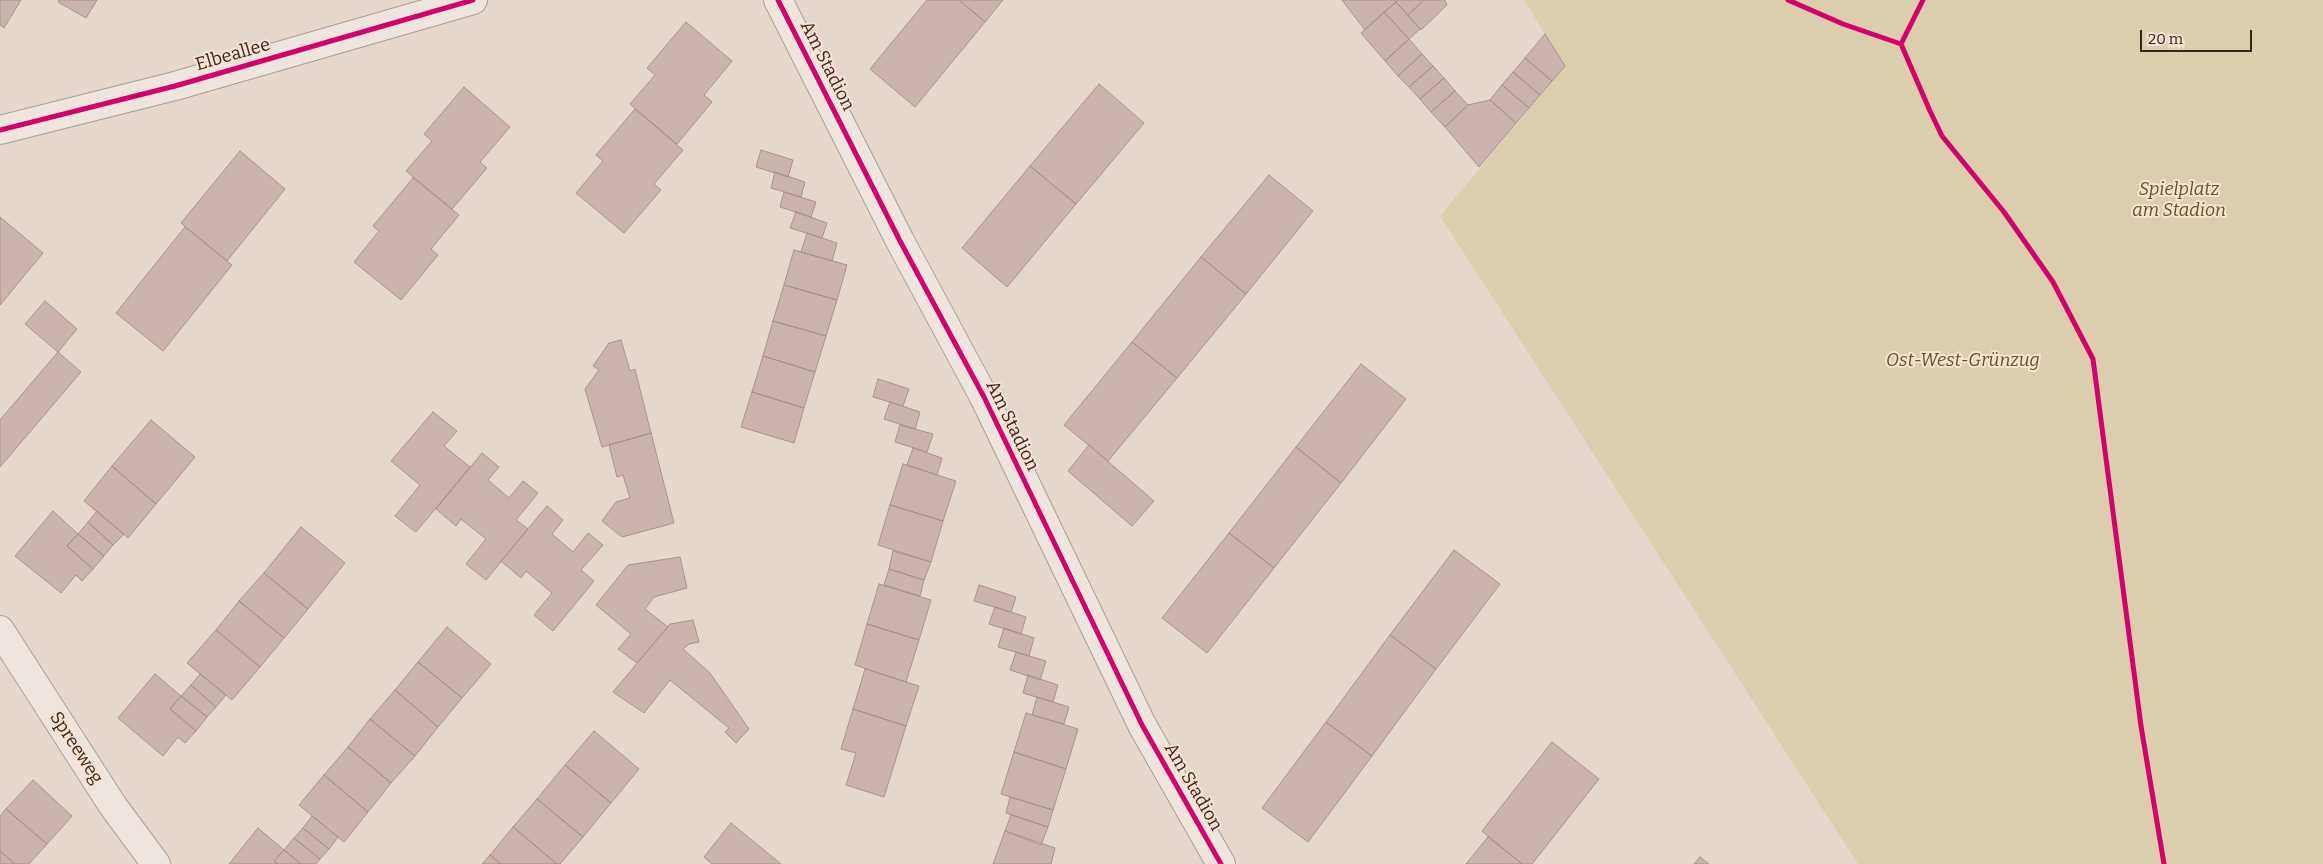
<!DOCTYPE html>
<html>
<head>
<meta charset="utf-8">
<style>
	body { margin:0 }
	#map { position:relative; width:2323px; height:864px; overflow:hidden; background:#e6d7cc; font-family:Bitter,serif }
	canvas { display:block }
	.scale { position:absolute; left:2140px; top:30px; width:112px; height:22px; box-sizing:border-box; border:2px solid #3b231c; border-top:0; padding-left:6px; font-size:15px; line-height:18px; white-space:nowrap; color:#3b231c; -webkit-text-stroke:4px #f8e2d1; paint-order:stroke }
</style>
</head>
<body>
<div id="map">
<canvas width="2323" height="864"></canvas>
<div class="scale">20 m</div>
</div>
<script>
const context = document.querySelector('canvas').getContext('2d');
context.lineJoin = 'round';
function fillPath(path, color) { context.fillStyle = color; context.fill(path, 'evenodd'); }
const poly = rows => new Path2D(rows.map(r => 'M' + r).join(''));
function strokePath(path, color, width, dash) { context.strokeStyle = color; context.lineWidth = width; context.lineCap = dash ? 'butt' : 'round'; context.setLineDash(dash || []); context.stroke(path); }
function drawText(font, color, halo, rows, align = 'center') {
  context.font = font + ' Bitter,serif'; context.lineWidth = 4; context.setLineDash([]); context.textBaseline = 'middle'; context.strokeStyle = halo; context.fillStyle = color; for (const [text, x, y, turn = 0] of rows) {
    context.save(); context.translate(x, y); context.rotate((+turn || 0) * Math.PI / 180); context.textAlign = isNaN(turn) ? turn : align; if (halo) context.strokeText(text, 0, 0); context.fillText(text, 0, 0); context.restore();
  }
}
fillPath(poly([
	[1524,0,2323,0,2323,864,1858,864,1440,216,1565,66]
]), '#dacead');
const building = poly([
	[0,0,21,0,4,28,0,25,0,0],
	[59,0,97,0,86,18,58,2,59,0],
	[927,0,959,0,985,22,915,107,870,69,927,0],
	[959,0,1003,0,985,22,959,0],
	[1342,0,1398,0,1365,30,1342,0],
	[1398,0,1424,0,1408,15,1396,2,1398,0],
	[1424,0,1445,0,1447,5,1421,30,1408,15,1424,0],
	[1396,2,1420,29,1409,39,1384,12,1396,2],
	[1384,12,1409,39,1385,61,1361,33,1384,12],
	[686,22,732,61,704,95,712,102,677,144,630,104,655,75,647,68,686,22],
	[1545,34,1565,66,1552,81,1525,58,1545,34],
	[1409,39,1422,54,1398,76,1385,61,1409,39],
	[1422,54,1433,66,1409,87,1398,76,1422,54],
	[1525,58,1552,81,1540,95,1513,72,1525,58],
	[1433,66,1444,78,1420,99,1409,87,1433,66],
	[1513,72,1540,95,1529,108,1502,85,1513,72],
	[1444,78,1455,91,1431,112,1420,99,1444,78],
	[1099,84,1144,123,1076,204,1030,166,1099,84],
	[1502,85,1529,108,1516,123,1490,100,1502,85],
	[464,87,510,127,480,162,487,168,452,209,406,171,432,141,424,134,464,87],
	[1455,91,1468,105,1445,127,1431,112,1455,91],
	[1490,100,1516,123,1479,167,1445,127,1468,105,1490,100],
	[635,109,683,150,654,184,661,190,624,233,576,193,603,161,596,155,635,109],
	[761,150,793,160,788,177,756,167,761,150],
	[240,151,285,189,227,261,181,223,240,151],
	[1030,166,1076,204,1007,287,962,248,1030,166],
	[775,172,805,182,801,197,771,188,775,172],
	[1269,175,1313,211,1246,294,1201,257,1269,175],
	[413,178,459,215,431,249,438,255,401,300,354,262,379,231,373,226,413,178],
	[784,192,816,202,811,217,780,207,784,192],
	[796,212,827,223,822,238,790,228,796,212],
	[0,217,43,253,0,305,0,217],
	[185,227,232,265,163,351,116,313,185,227],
	[807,233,837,243,832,261,801,252,807,233],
	[794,250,847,265,837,300,784,285,794,250],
	[1201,257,1246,294,1177,378,1132,342,1201,257],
	[784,285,837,300,826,336,773,321,784,285],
	[45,301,77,329,58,352,25,324,45,301],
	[773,321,826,336,815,372,763,356,773,321],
	[621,340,630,371,635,369,651,433,602,447,585,389,599,370,593,366,609,343,621,340],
	[1132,342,1177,378,1108,461,1064,425,1132,342],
	[58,352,81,372,0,467,0,420,58,352],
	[763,356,815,372,804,408,752,392,763,356],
	[1361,364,1406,399,1341,483,1296,447,1361,364],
	[878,379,909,389,903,406,873,397,878,379],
	[752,392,804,408,794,443,741,427,752,392],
	[890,402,920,412,915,429,884,419,890,402],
	[433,412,457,431,444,446,470,467,416,532,395,516,420,485,391,461,433,412],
	[151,420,195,457,156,504,112,466,151,420],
	[900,425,933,434,927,452,895,442,900,425],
	[651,433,674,523,622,537,602,521,616,502,630,498,623,475,617,477,609,445,651,433],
	[1089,445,1154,501,1132,526,1068,471,1089,445],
	[1296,447,1341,483,1274,568,1229,533,1296,447],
	[913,448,942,458,937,475,907,465,913,448],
	[482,453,499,467,488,480,509,498,523,481,538,493,516,520,528,529,486,580,466,564,486,539,461,519,456,526,436,509,482,453],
	[903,464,956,481,943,521,890,505,903,464],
	[112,466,156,504,128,538,84,501,112,466],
	[890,505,943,521,931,562,878,545,890,505],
	[547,506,563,520,552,534,573,552,588,533,603,545,581,570,594,581,553,631,534,615,552,593,526,571,521,578,501,561,547,506],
	[53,511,78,534,67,546,93,569,82,581,76,575,61,593,15,556,53,511],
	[97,511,124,534,113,545,88,522,97,511],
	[88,522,113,545,104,556,78,534,88,522],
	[301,527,345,563,308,609,264,573,301,527],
	[1229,533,1274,568,1207,653,1162,618,1229,533],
	[78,534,104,556,93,569,67,546,78,534],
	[1454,550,1500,584,1436,669,1390,635,1454,550],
	[893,551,931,562,924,580,889,569,893,551],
	[680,557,687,588,654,597,645,609,668,627,637,663,618,649,631,634,596,605,628,565,680,557],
	[889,569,924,580,920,596,884,585,889,569],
	[264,573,308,609,284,638,239,601,264,573],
	[879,584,931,600,919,640,867,624,879,584],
	[979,585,1016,597,1011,612,974,601,979,585],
	[239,601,284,638,260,667,216,630,239,601],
	[995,607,1026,617,1021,634,989,624,995,607],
	[693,620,699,642,689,644,683,649,710,673,749,729,736,743,725,732,729,728,670,680,644,713,613,692,670,624,693,620],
	[867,624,919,640,906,682,855,665,867,624],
	[447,627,491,664,462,698,418,662,447,627],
	[1004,628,1034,638,1029,656,998,647,1004,628],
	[216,630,260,667,232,700,187,663,216,630],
	[1390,635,1436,669,1372,756,1326,722,1390,635],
	[1016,652,1046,661,1040,680,1010,670,1016,652],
	[418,662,462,698,438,727,395,690,418,662],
	[865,669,919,686,906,726,853,709,865,669],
	[155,674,181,696,170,709,196,731,185,743,178,737,163,756,118,718,155,674],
	[200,674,226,695,216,707,191,685,200,674],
	[1028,675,1058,685,1053,702,1023,693,1028,675],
	[191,685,216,707,207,717,181,696,191,685],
	[395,690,438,727,415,756,370,719,395,690],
	[181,696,207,717,196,731,170,709,181,696],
	[1037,697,1069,707,1064,724,1032,715,1037,697],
	[853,709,906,726,884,797,846,785,856,753,841,749,853,709],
	[1026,713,1078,729,1066,769,1014,752,1026,713],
	[370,719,415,756,391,783,348,747,370,719],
	[1326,722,1372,756,1308,842,1262,808,1326,722],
	[594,731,639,769,611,803,565,765,594,731],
	[1552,742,1599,779,1532,864,1522,864,1482,831,1552,742],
	[348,747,391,783,368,812,324,775,348,747],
	[1014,752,1066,769,1053,810,1001,794,1014,752],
	[565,765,611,803,583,837,537,799,565,765],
	[324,775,368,812,344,842,299,805,324,775],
	[33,780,72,816,47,844,6,809,33,780],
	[1010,797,1053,810,1048,827,1006,813,1010,797],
	[537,799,583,837,560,864,557,864,513,827,537,799],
	[6,809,47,844,29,864,15,864,0,851,0,816,6,809],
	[1011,815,1048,827,1041,845,1005,831,1011,815],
	[312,816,338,837,329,849,303,828,312,816],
	[731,823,781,864,712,864,704,857,731,823],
	[513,827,557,864,501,864,490,855,513,827],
	[258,828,284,850,274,861,278,864,229,864,258,828],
	[303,828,329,849,320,859,294,838,303,828],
	[1005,831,1055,848,1051,864,993,864,1005,831],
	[1488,837,1522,864,1466,864,1488,837],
	[294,838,320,859,316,864,301,864,284,850,294,838],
	[284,850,301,864,278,864,274,861,284,850],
	[0,851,15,864,0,864,0,851],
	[490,855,501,864,482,864,490,855],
	[1700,857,1709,864,1694,864,1700,857]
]);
fillPath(building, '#cab4ad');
strokePath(building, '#a6928b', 1);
const minor = poly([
	[778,0,900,241,984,397,1142,725,1221,864],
	[0,130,175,86,473,0],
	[0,630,113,806,156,864]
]);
strokePath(minor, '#ab9d95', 30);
strokePath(minor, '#eee5de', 28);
strokePath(poly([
	[778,0,900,241,984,397,1142,725,1221,864],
	[1788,0,1843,24,1901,44],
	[1923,0,1901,44,1930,111,1942,136,2004,212,2053,282,2093,359,2141,726,2164,864],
	[0,130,175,86,473,0]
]), '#d6006c', 5);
drawText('18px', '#3b231c', '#f8e2d1', [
	["Elbeallee",233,55,-16],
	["Am Stadion",827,66,63],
	["Am Stadion",1012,426,64],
	["Spreeweg",76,748,57],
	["Am Stadion",1193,787,60]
]);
drawText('italic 18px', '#595721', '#f8e2d1', [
	["Spielplatz",2179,190],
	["am Stadion",2179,211],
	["Ost-West-Grünzug",1963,361]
]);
</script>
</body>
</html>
